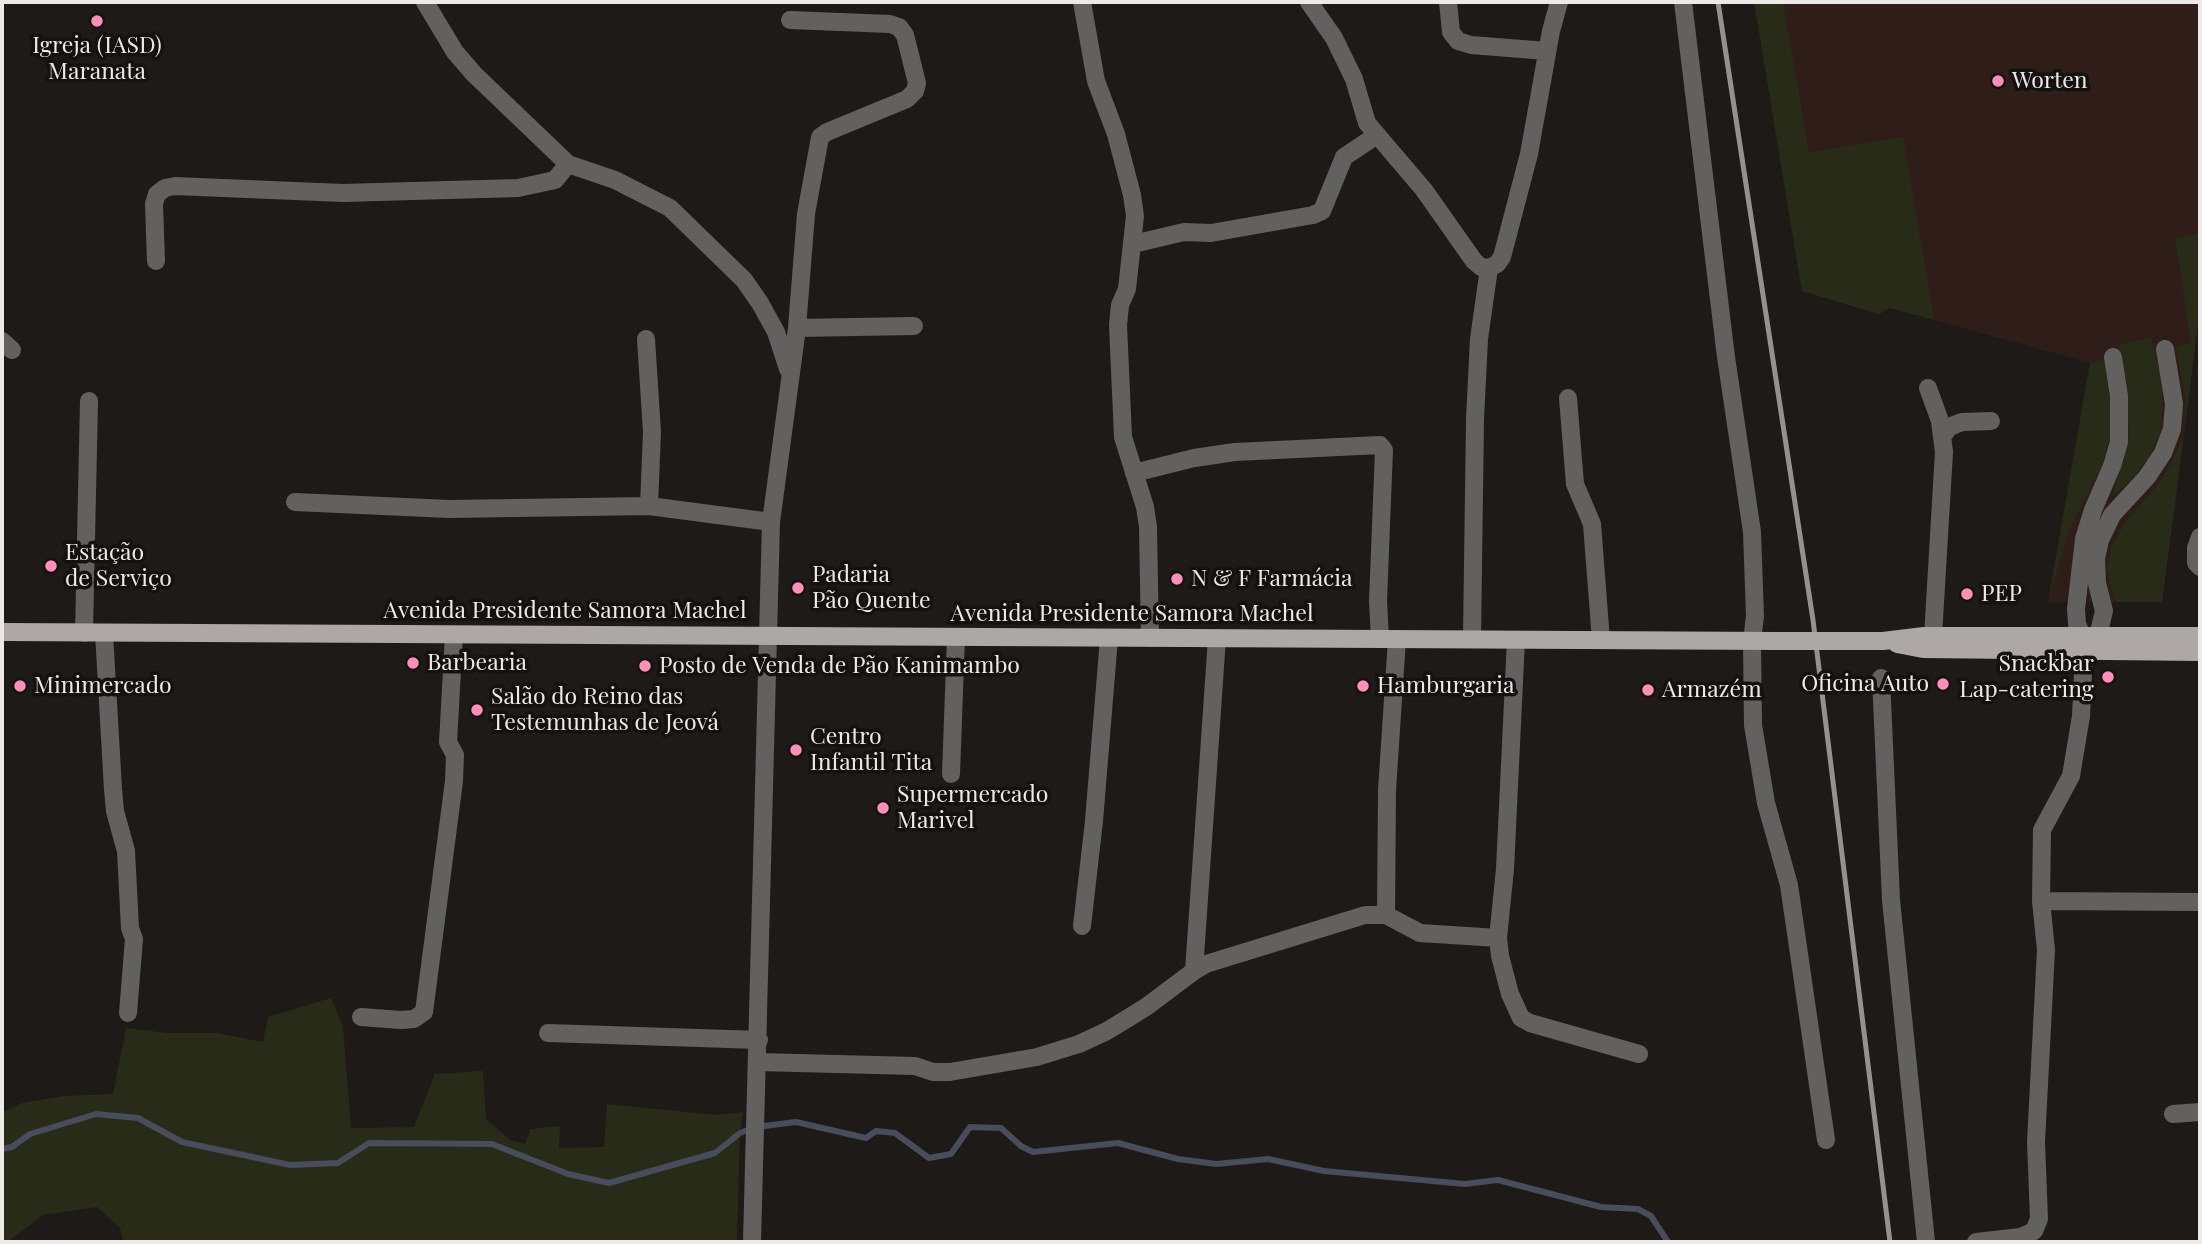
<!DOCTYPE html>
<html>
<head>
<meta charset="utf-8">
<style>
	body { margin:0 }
	#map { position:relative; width:2202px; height:1244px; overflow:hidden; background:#1e1a18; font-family:"Playfair Display",serif }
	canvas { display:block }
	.frame { position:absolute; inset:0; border:4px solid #ece9e8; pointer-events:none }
</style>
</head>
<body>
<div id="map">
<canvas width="2202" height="1244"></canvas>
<div class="frame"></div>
</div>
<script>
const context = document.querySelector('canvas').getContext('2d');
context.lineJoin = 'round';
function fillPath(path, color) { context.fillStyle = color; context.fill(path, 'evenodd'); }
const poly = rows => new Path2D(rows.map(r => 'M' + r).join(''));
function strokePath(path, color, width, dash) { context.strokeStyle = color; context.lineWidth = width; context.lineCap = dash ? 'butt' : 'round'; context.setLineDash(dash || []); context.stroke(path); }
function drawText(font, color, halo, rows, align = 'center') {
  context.font = font + ' "Playfair Display",serif'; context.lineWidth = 7; context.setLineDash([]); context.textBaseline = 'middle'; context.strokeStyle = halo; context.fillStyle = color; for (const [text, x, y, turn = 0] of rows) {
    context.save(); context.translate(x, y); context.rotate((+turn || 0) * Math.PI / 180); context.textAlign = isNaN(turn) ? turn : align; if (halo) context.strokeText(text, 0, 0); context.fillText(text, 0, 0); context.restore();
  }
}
fillPath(poly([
	[1754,2,2200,2,2200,307,2162,602,2048,602,2090,363,1890,308,1879,314,1802,291]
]), '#2f1d1a');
fillPath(poly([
	[1754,2,1783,2,1809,152,1903,137,1934,320,1890,308,1879,314,1802,291],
	[2200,233,2200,307,2184,435,2162,602,2117,602,2110,589,2107,568,2111,547,2125,523,2159,483,2174,458,2184,435,2186,400,2176,347,2191,343,2175,238],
	[2151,337,2161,380,2163,407,2160,433,2151,454,2135,476,2113,496,2129,436,2127,390,2119,345],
	[2105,359,2111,410,2110,440,2102,465,2068,533,2048,602,2090,363],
	[331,998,343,1027,351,1128,414,1127,435,1074,483,1071,486,1119,510,1140,525,1144,531,1129,560,1126,559,1148,604,1147,607,1104,717,1115,743,1112,740,1133,737,1242,123,1242,120,1228,97,1207,43,1215,8,1242,2,1242,2,1113,22,1103,64,1096,113,1094,126,1028,169,1033,217,1033,263,1042,268,1017]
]), '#282b17');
strokePath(poly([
	[2,1149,12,1147,30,1134,96,1114,138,1118,182,1142,290,1165,338,1163,369,1143,492,1144,568,1174,609,1183,715,1153,740,1133,756,1127,796,1122,866,1138,876,1131,895,1133,929,1158,951,1154,970,1127,1001,1128,1021,1146,1033,1152,1118,1143,1178,1159,1216,1164,1268,1159,1324,1171,1465,1184,1498,1180,1601,1207,1638,1209,1651,1216,1668,1242]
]), '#484c5b', 6);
strokePath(poly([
	[425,2,455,52,474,74,568,164,615,180,670,208,744,280,760,303,776,332,788,369],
	[1082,2,1096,81,1116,134,1132,195,1135,216,1127,289,1120,305,1118,325,1123,437,1145,507,1148,527,1150,638],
	[1309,2,1334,38,1354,79,1367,123,1424,190,1474,261,1481,267,1489,268,1497,264,1502,257,1529,154,1551,31,1559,2],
	[1448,2,1451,32,1458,41,1471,45,1547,51],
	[1683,2,1726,357,1752,532,1755,616,1752,641,1753,725,1766,803,1789,885,1826,1140],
	[1133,244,1184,232,1211,233,1313,215,1322,211,1344,157,1377,135],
	[156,261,154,204,157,194,165,188,175,186,343,193,518,188,555,180,568,164],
	[797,328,914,326],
	[646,339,652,432,649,506],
	[2,341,12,350],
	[1928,388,1940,421,1944,452,1933,636],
	[1568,398,1575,484,1592,524,1601,640],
	[1942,437,1949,427,1962,422,1991,421],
	[1134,473,1194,458,1235,452,1380,445,1384,450,1378,601,1380,639],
	[295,502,449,509,649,506,771,522],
	[2200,537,2196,548,2196,563,2200,567],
	[84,633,89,401],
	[104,633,113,789,115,811,126,851,130,928,134,939,128,1013],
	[1472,639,1475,419,1479,339,1489,268],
	[1516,640,1505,869,1498,938,1500,956,1510,994,1521,1018,1530,1023,1639,1054],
	[2085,644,2098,636,2104,611,2097,583,2096,559,2100,540,2112,515,2147,477,2163,453,2172,429,2174,404,2165,349],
	[2092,645,2082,636,2077,624,2076,609,2084,539,2093,510,2112,466,2119,442,2119,396,2113,357],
	[1881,678,1891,900,1926,1242],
	[951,774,956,637],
	[2041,901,2200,902],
	[1386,915,1387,790,1397,639],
	[1082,926,1094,821,1109,638],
	[1194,971,1217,638],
	[361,1017,401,1020,414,1019,424,1012,454,781,455,755,448,742,454,635],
	[548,1033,759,1040],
	[758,1062,915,1066,933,1072,950,1072,1037,1057,1079,1044,1107,1031,1146,1007,1194,971,1206,964,1365,915,1386,915,1420,933,1498,938],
	[2173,1114,2200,1112],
	[752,1242,771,522,797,328,806,214,820,137,827,132,907,99,915,91,917,83,905,35,899,27,890,24,790,20],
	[1976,1242,2021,1237,2034,1231,2039,1219,2036,1142,2046,950,2041,901,2042,830,2071,776,2081,716,2084,652]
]), '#636160', 18);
strokePath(poly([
	[2,632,1778,641],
	[1845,641,1883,641,1924,636,2200,636],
	[1897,644,1923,649,2200,652]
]), '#ada8a7', 18);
strokePath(poly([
	[1718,2,1813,620,1890,1242]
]), '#959190', 5);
strokePath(poly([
	[1778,641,1845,641]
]), '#ada8a7', 18);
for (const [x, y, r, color] of [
	[97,21,7,"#ff8eb9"],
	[1998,81,7,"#ff8eb9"],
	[51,566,7,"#ff8eb9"],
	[1177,579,7,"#ff8eb9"],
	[798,588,7,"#ff8eb9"],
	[1967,594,7,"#ff8eb9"],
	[413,663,7,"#ff8eb9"],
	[645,666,7,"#ff8eb9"],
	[2108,677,7,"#ff8eb9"],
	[1943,684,7,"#ff8eb9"],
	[20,686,7,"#ff8eb9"],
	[1363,686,7,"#ff8eb9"],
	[1648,690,7,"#ff8eb9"],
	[477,710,7,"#ff8eb9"],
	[796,750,7,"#ff8eb9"],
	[883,808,7,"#ff8eb9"]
]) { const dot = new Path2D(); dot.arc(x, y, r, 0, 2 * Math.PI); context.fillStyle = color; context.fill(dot); strokePath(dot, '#15110f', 2.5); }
drawText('23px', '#ece9e8', '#15110f', [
	["Igreja (IASD)",97,46,"center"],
	["Maranata",97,72,"center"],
	["Worten",2012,81],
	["Estação",65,553],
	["de Serviço",65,579],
	["Padaria",812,575],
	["Pão Quente",812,601],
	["N & F Farmácia",1191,579],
	["PEP",1981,594],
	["Barbearia",427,663],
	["Snackbar",2094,664,"right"],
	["Lap-catering",2094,690,"right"],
	["Posto de Venda de Pão Kanimambo",659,666],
	["Oficina Auto",1929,684,"right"],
	["Minimercado",34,686],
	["Hamburgaria",1377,686],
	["Armazém",1662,690],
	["Salão do Reino das",491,697],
	["Testemunhas de Jeová",491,723],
	["Centro",810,737],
	["Infantil Tita",810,763],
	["Supermercado",897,795],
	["Marivel",897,821]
], 'left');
drawText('23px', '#ece9e8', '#15110f', [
	["Avenida Presidente Samora Machel",565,611],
	["Avenida Presidente Samora Machel",1132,614]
]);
</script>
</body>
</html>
